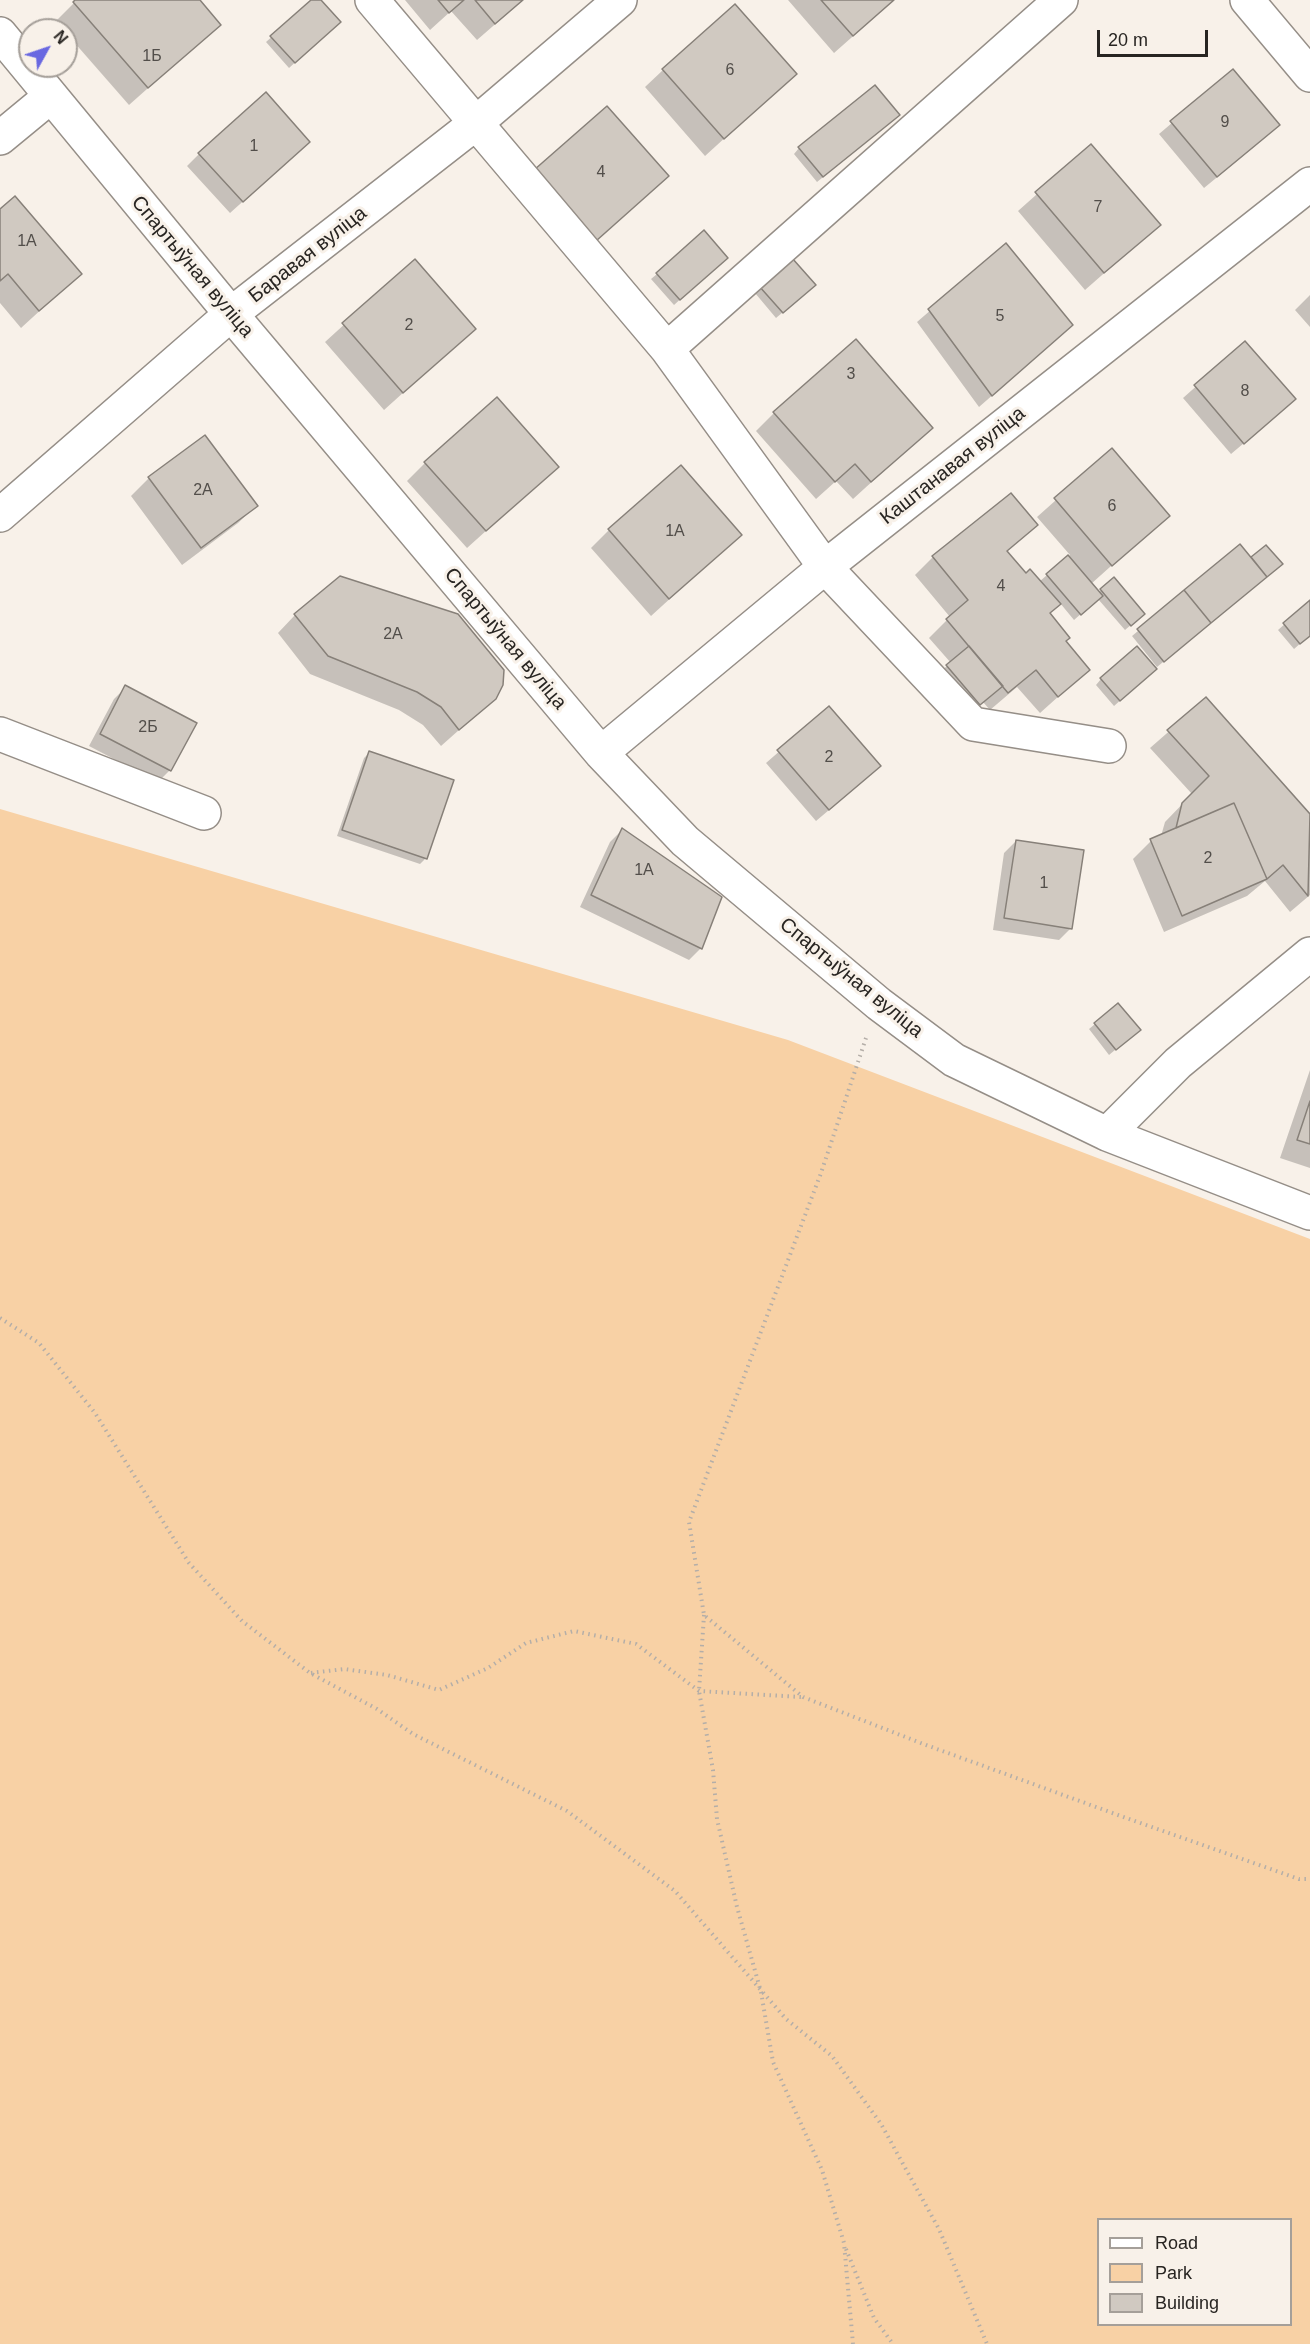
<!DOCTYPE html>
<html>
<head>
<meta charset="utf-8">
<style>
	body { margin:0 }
	#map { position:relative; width:1310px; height:2344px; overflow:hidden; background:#f8f1e9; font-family:Arial,sans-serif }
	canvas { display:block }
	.legend { position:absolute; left:1097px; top:2218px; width:195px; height:108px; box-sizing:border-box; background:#f8f1e9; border:2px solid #a59f99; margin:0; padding:8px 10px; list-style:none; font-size:18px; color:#282522 }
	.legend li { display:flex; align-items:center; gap:12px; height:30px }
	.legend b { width:30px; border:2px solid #a59f99 }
	.north { position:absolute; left:18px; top:18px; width:60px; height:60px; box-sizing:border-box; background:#f8f1e9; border:2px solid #a59f99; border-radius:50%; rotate:50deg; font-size:16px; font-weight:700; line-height:24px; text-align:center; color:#282522 }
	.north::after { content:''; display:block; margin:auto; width:21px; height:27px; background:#6968e1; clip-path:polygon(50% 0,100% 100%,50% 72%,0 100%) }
	.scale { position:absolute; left:1097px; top:30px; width:111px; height:27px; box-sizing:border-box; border:3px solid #282522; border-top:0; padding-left:8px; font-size:18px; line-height:21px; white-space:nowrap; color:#282522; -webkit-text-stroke:4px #f8f1e9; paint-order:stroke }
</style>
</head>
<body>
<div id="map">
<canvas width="1310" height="2344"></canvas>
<ul class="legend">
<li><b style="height:8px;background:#fff"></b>Road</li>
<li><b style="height:16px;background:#f8d1a5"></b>Park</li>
<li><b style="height:16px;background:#d0c9c1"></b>Building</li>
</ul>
<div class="north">N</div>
<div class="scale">20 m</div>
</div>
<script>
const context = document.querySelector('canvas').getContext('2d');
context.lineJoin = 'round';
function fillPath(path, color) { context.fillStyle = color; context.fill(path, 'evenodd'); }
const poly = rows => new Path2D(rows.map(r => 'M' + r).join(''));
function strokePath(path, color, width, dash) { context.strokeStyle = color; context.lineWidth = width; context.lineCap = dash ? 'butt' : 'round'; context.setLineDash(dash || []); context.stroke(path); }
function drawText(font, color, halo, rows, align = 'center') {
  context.font = font + ' Arial,sans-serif'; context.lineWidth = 6; context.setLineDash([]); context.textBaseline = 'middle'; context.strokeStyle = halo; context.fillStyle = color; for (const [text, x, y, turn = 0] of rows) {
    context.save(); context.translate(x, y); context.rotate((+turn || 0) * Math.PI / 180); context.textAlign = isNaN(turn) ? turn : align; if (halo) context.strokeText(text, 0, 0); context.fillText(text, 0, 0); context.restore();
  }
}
fillPath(poly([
	[0,809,788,1040,1310,1239,1310,2344,0,2344],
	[1098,2220,1290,2220,1290,2324,1098,2324]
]), '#f8d1a5');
fillPath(poly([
	[77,0,198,0,219,25,129,105,66,33,66,30,56,21],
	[313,0,319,0,333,28,289,68,266,42],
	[405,0,523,0,477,40,451,11,430,30],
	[788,0,894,0,834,53],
	[663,70,795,74,705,156,645,87],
	[1233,71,1266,137,1204,188,1159,134],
	[892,121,817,182,794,154,799,148],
	[1091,146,1159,225,1085,290,1018,211],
	[199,154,296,154,230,213,187,166],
	[0,211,80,274,21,328,0,303],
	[1006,245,1059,337,979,407,917,322],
	[414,261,474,329,384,410,325,342],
	[720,263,674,305,651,279,657,274],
	[760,287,808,291,776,318,755,293],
	[1310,295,1310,327,1295,310],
	[1245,343,1282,411,1231,454,1183,398],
	[774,413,931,428,853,499,836,481,816,499,756,431],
	[1112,450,1168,515,1091,584,1098,593,1114,579,1138,619,1125,630,1098,599,1074,620,1060,603,1048,614,1064,642,1088,670,1040,713,1017,687,990,710,983,702,973,710,941,671,951,663,929,638,950,617,915,575,933,557,1011,495,1036,525,1006,552,1026,575,1039,582,1070,555,1037,517],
	[425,463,557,467,467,548,407,481],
	[149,478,256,506,238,523,182,565,131,496],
	[609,530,740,535,651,616,591,548],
	[1240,546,1250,559,1266,547,1275,570,1157,667,1132,636],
	[1310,602,1310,635,1294,649,1278,630],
	[295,615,495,698,441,746,423,725,399,710,310,674,278,633],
	[1149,675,1114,706,1096,685,1101,679],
	[126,687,170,770,158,782,89,746,114,699],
	[1206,699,1310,816,1310,895,1290,912,1265,881,1247,896,1164,932,1133,859,1151,841,1161,836,1165,822,1192,794,1150,748],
	[829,708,867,778,816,821,766,763],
	[369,753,452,781,425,859,420,864,337,836,364,758],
	[622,830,701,948,689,960,580,907,610,842],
	[1016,841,1071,928,1059,940,993,930,1004,853],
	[1118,1005,1133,1035,1109,1055,1089,1029],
	[1310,1070,1310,1168,1280,1158]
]), '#0003');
const building = poly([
	[75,0,200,0,221,25,148,88,73,2,75,0],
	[311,0,321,0,341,22,295,63,270,36,311,0],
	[438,0,464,0,449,13,438,0],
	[475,0,523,0,495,24,475,0],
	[821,0,894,0,853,36,821,0],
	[735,4,797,74,724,139,662,69,735,4],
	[1233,69,1280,125,1217,177,1170,121,1233,69],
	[875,85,900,115,823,177,798,147,875,85],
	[266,92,310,142,243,202,198,153,266,92],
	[607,106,669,176,596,241,534,170,607,106],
	[1091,144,1161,225,1104,273,1035,192,1091,144],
	[15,196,82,274,39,311,8,274,0,281,0,209,15,196],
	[704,230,728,258,680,300,656,273,704,230],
	[1006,243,1073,325,992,396,928,309,1006,243],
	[792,258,816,285,783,313,759,286,792,258],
	[415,259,476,329,403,393,342,323,415,259],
	[856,339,933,428,871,482,855,464,835,482,773,412,856,339],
	[1245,341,1296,399,1244,444,1194,385,1245,341],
	[497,397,559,467,486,531,424,462,497,397],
	[205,435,258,506,201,548,148,477,205,435],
	[1112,448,1170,516,1112,566,1054,498,1112,448],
	[681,465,742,535,669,599,608,529,681,465],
	[1011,493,1038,525,1007,551,1026,573,1030,569,1061,604,1050,613,1070,638,1066,641,1090,670,1058,697,1036,670,1008,693,946,619,968,600,932,556,1011,493],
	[1240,544,1267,577,1211,623,1184,590,1240,544],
	[1266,545,1283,564,1267,577,1251,557,1266,545],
	[1068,555,1103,596,1081,615,1046,574,1068,555],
	[340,576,458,614,504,670,503,685,496,699,459,730,441,707,417,692,328,656,294,614,340,576],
	[1114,577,1145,614,1131,626,1100,589,1114,577],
	[1184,590,1211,623,1164,662,1137,629,1184,590],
	[1310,600,1310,636,1300,644,1283,623,1310,600],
	[969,646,1003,686,980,705,946,665,969,646],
	[1137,646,1157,669,1120,701,1100,678,1137,646],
	[125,685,197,723,171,771,100,734,125,685],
	[1206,697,1310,814,1308,896,1283,865,1267,879,1234,803,1176,828,1182,803,1209,776,1167,730,1206,697],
	[829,706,881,766,829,810,777,750,829,706],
	[369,751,454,780,427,859,342,830,369,751],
	[1234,803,1267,879,1182,916,1150,839,1234,803],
	[622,828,722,897,702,949,591,895,622,828],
	[1016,840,1084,850,1072,929,1004,918,1016,840],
	[1118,1003,1141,1030,1116,1050,1094,1023,1118,1003],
	[1310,1101,1310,1144,1297,1140,1310,1101]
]);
fillPath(building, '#d0c9c1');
strokePath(building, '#878079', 1.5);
const minor = poly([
	[372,0,667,349,825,567,973,724,1109,746],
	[1247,0,1310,75],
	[0,34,231,314,601,753,685,841,879,1004,954,1060,1107,1134,1310,1213],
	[0,138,51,96],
	[667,349,1061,0],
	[0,515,231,314,476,123,620,0],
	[0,734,204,813],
	[601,753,825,567,1310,184],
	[1107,1134,1178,1063,1310,954]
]);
strokePath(minor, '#958e87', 36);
strokePath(poly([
	[866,1038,821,1173,689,1522,704,1615,803,1697,926,1745,1118,1815,1299,1879,1310,1879],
	[0,1318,39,1343,95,1413,189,1563,242,1621,310,1673,377,1709,413,1734,567,1811,675,1891,786,2019,832,2056,881,2124,939,2229,987,2344],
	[704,1615,699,1691,713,1770,717,1819,737,1907,761,1992,773,2062,822,2170,844,2243,853,2344],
	[311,1673,344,1669,387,1675,439,1690,488,1668,526,1643,574,1631,636,1644,699,1691,801,1697],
	[846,2249,874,2318,893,2344]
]), '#b4aea8', 4, [1.5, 4.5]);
strokePath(minor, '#fff', 33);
drawText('16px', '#524e4a', null, [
	["1Б",152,57],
	["6",730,71],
	["9",1225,123],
	["1",254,147],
	["4",601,173],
	["7",1098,208],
	["1А",27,242],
	["5",1000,317],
	["2",409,326],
	["3",851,375],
	["8",1245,392],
	["2А",203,491],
	["6",1112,507],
	["1А",675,532],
	["4",1001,587],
	["2А",393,635],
	["2Б",148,728],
	["2",829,758],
	["2",1208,859],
	["1А",644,871],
	["1",1044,884]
]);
drawText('20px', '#282522', '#f8f1e9', [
	["Баравая вуліца",308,255,-38],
	["Спартыўная вуліца",192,267,50],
	["Каштанавая вуліца",953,466,-38],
	["Спартыўная вуліца",505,639,50],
	["Спартыўная вуліца",851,978,39]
]);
</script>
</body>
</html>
